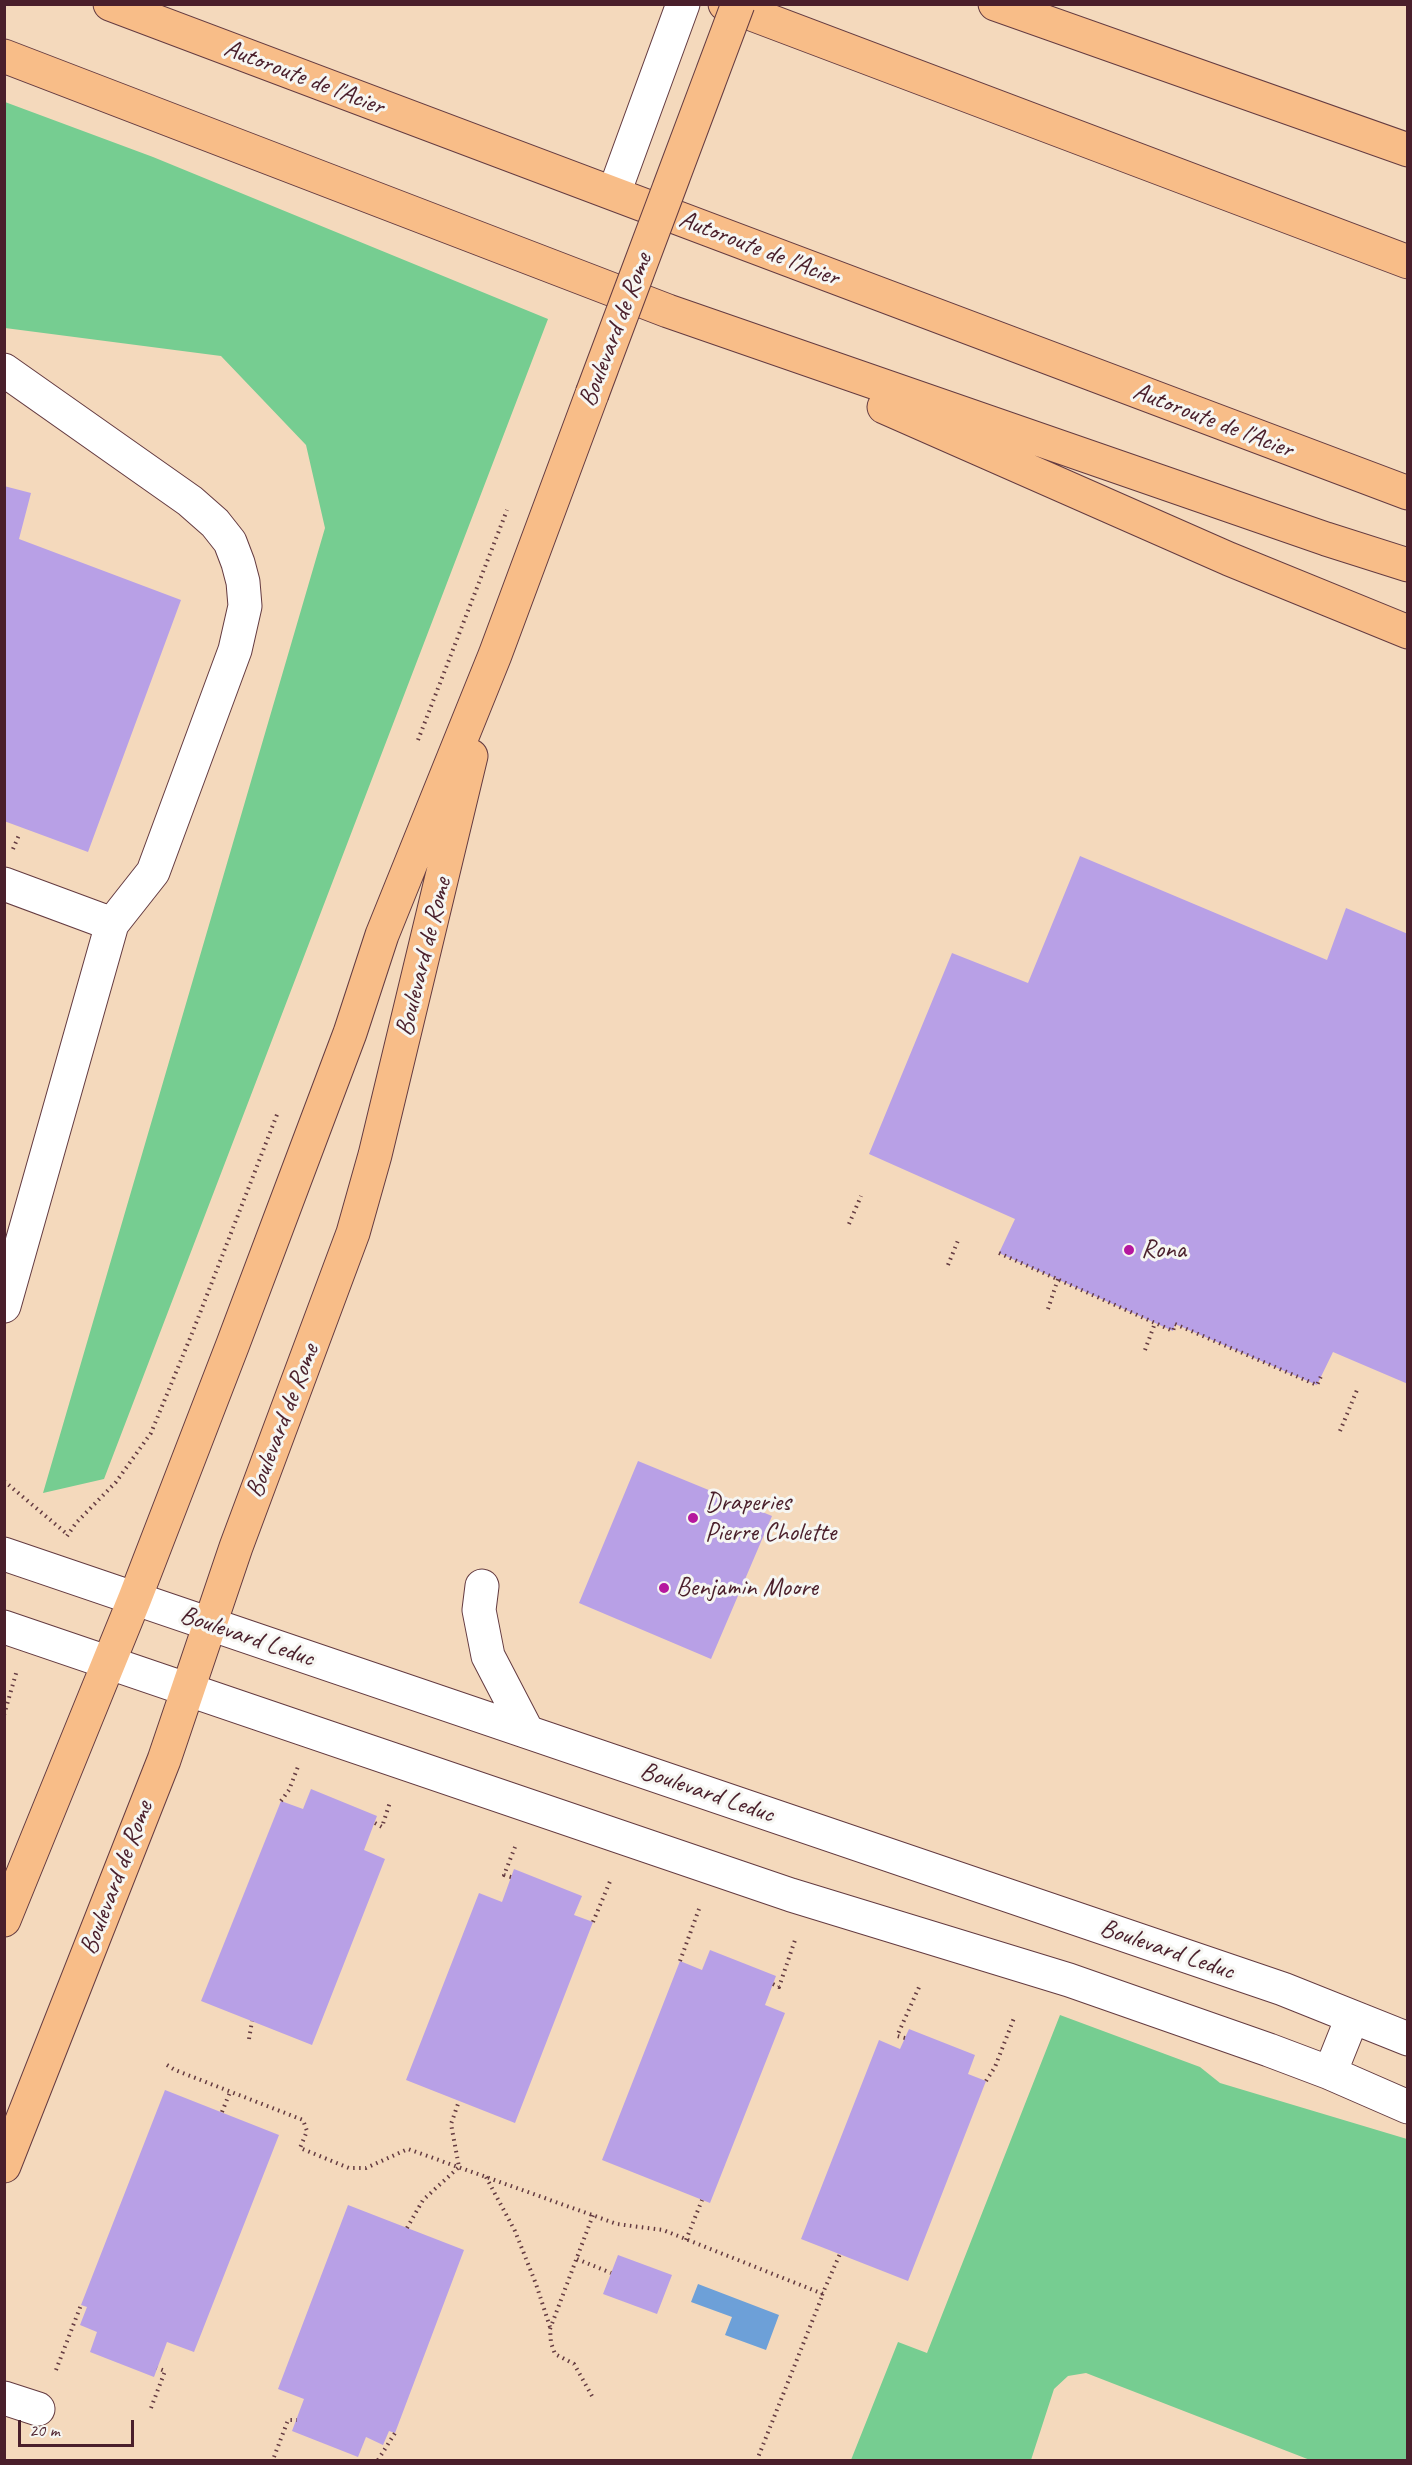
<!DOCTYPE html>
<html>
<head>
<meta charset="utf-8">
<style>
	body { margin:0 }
	#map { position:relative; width:1412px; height:2465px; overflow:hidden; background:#f4d9bc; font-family:Caveat,sans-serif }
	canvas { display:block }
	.frame { position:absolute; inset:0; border:6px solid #4a1f2b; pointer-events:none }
	.scale { position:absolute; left:18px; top:2420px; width:116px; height:27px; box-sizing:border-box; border:3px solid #4a1f2b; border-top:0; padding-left:8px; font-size:18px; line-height:21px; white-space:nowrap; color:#4a1f2b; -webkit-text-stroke:4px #f6f6f2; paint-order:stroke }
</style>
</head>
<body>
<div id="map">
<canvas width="1412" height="2465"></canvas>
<div class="frame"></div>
<div class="scale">20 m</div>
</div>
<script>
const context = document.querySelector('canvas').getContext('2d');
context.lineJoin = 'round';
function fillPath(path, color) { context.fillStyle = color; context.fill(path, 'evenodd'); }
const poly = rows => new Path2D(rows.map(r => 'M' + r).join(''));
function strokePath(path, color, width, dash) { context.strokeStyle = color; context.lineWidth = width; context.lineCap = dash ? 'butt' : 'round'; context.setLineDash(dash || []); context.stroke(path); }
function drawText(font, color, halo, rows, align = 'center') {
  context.font = font + ' Caveat,sans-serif'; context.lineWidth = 6; context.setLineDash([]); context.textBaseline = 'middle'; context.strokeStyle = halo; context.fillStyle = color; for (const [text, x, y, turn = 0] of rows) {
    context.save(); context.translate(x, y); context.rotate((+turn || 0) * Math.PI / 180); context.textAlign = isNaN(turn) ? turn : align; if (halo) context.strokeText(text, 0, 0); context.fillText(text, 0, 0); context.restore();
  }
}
fillPath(poly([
	[5,102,153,157,548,319,104,1479,43,1493,325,528,306,445,221,356,5,328],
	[1060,2015,1200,2067,1220,2083,1407,2139,1407,2460,1310,2460,1086,2373,1068,2376,1054,2389,1031,2460,851,2460,898,2342,927,2353]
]), '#76cd91');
fillPath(poly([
	[698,2284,779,2315,766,2350,725,2335,732,2317,691,2302]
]), '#6da0d8');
fillPath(poly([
	[4,486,31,493,19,539,181,600,88,852,4,821],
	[1080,856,1327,960,1346,908,1408,934,1408,1384,1333,1352,1317,1385,1175,1324,1173,1331,999,1253,1015,1219,869,1154,952,953,1028,983],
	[638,1461,772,1516,711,1659,579,1603],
	[311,1789,377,1816,364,1850,385,1859,312,2045,201,2001,281,1801,303,1809],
	[514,1869,582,1896,574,1915,593,1922,515,2123,406,2080,479,1893,502,1902],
	[710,1950,776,1976,765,2005,785,2013,710,2203,602,2160,680,1961,702,1970],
	[909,2029,975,2055,968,2074,986,2081,908,2281,801,2239,879,2040,900,2049],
	[165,2090,279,2135,194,2352,167,2342,154,2377,90,2352,97,2332,80,2325,87,2307,81,2305],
	[348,2205,464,2250,395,2433,389,2431,383,2445,366,2437,358,2457,292,2431,304,2399,278,2389],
	[618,2255,672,2275,657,2314,603,2294]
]), '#b8a0e6');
const minor = poly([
	[614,193,683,4],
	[4,370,190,501,215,523,230,542,238,563,243,582,245,606,235,650,153,872,112,924,4,1306],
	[4,884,112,924],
	[4,1554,1283,1989,1408,2039],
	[482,1586,479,1610,488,1656,527,1731],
	[4,1627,791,1895,1069,1980,1269,2050,1330,2073,1408,2107],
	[1330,2073,1352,2018],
	[4,2398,38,2409]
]);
const major = poly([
	[4,1920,135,1598,233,1344,350,1033,382,935,495,655,592,394],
	[4,2166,164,1760,236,1547,353,1233,375,1155,471,756]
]);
const highway = poly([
	[110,4,1408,493],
	[725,4,1408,262],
	[995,4,1408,150],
	[4,56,668,311,1326,539,1408,565],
	[884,407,1229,559,1408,632]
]);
strokePath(minor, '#643b41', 35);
strokePath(major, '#643b41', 35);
strokePath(highway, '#643b41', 35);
strokePath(poly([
	[418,740,507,510],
	[13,849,19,835],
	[849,1224,861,1196],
	[999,1253,1173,1331,1175,1324,1317,1385,1322,1374],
	[948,1265,959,1238],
	[1048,1309,1058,1279],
	[1145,1350,1155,1323],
	[1340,1431,1357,1390],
	[4,1481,67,1534],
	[67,1536,76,1523,116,1482,151,1433,193,1331,278,1112],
	[4,1715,17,1670],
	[281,1801,289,1790,299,1764],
	[375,1823,382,1827,390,1802],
	[511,1877,504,1875,515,1847],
	[593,1922,611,1879],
	[680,1961,699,1909],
	[773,1984,779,1987,795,1940],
	[905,2038,897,2036,920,1985],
	[249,2039,252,2021],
	[167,2065,175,2070,303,2120,307,2131,300,2148,349,2168,366,2168,408,2149,617,2224,663,2230,823,2294,757,2460],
	[986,2081,995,2067,1014,2018],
	[222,2112,230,2092],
	[486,2177,515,2231,536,2284,550,2327],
	[407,2228,423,2200,459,2167,451,2124,459,2101],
	[686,2240,702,2200],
	[577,2259,611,2273],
	[822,2295,840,2254],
	[56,2370,81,2305],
	[592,2396,574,2364,555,2354,551,2343,550,2329,593,2215],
	[151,2408,165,2371,157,2368],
	[274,2457,288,2420,297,2420],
	[378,2460,395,2433]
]), '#643b41', 4, [1.5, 4.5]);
strokePath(minor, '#fff', 33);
strokePath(major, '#f8bd88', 33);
strokePath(highway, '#f8bd88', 33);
const majorBridge = poly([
	[592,394,738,4]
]);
strokePath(majorBridge, '#643b41', 35, []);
strokePath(majorBridge, '#f8bd88', 33);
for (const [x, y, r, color] of [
	[1129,1250,6,"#b5179e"],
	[693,1518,6,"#b5179e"],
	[664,1588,6,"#b5179e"]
]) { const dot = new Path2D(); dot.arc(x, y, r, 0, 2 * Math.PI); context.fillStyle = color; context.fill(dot); strokePath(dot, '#f6f6f2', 2); }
drawText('26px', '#4a1f2b', '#f6f6f2', [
	["Autoroute de l'Acier",304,78,21],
	["Autoroute de l'Acier",759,249,21],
	["Boulevard de Rome",616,330,-69],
	["Autoroute de l'Acier",1213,421,21],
	["Boulevard de Rome",424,957,-76],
	["Boulevard de Rome",283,1421,-69],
	["Boulevard Leduc",247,1637,19],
	["Boulevard Leduc",707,1793,19],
	["Boulevard de Rome",117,1878,-69],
	["Boulevard Leduc",1167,1950,19]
]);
drawText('26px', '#4a1f2b', '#f6f6f2', [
	["Rona",1141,1250],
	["Draperies",705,1503],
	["Pierre Cholette",705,1533],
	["Benjamin Moore",676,1588]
], 'left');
</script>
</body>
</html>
